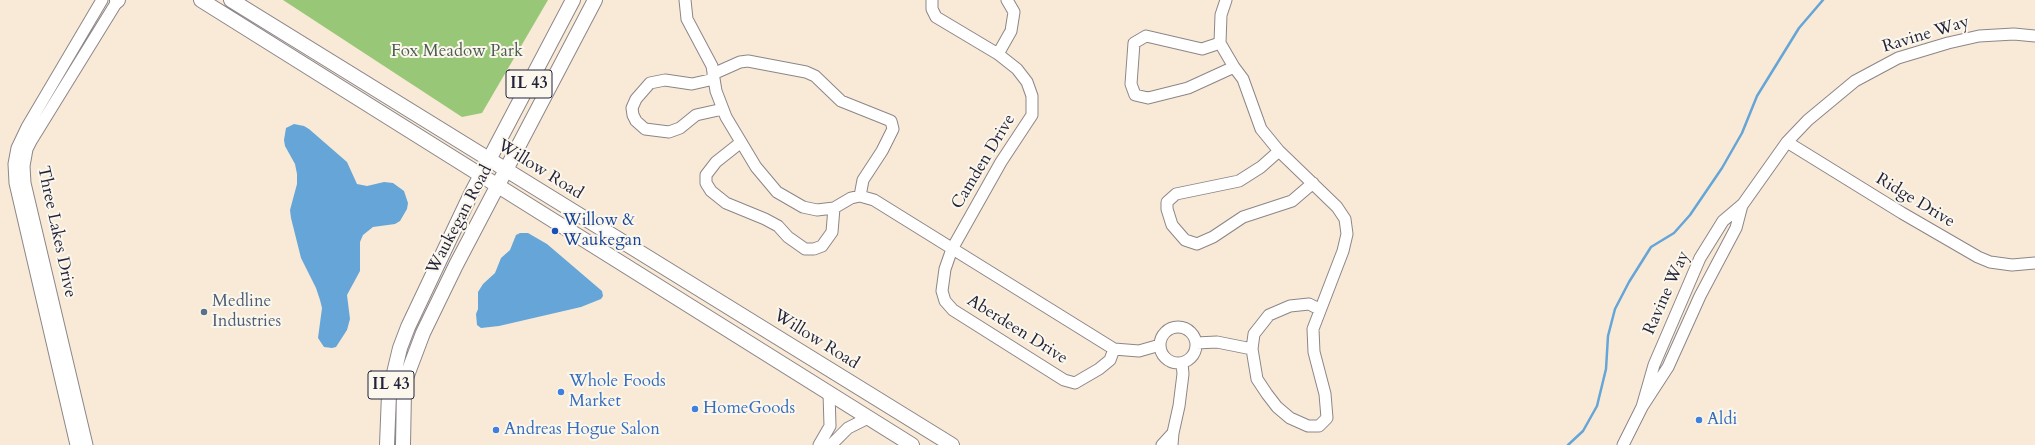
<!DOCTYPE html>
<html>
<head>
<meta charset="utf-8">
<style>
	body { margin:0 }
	canvas { display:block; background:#f8ead6 }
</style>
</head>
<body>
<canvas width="2035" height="445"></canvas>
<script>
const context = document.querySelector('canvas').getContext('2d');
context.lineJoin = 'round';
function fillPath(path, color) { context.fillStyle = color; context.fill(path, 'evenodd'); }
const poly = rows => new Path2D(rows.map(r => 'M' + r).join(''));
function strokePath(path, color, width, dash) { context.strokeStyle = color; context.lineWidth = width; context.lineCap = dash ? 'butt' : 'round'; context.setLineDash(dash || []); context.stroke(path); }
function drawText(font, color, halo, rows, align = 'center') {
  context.font = font + ' Cardo,serif'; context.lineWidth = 4; context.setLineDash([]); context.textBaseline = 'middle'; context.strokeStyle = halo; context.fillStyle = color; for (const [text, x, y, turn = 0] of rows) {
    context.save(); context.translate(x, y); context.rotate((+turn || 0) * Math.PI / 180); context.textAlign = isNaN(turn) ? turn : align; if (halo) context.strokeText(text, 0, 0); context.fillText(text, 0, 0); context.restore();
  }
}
fillPath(poly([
	[283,0,548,0,482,113,462,117]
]), '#98c877');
fillPath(poly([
	[294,124,304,126,309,129,347,162,357,184,367,186,384,182,393,183,404,191,408,203,407,209,400,221,395,224,373,227,363,235,360,242,360,271,347,295,350,319,347,330,336,347,332,348,324,347,318,338,322,308,320,300,316,288,301,258,291,218,290,210,297,184,297,174,295,164,285,146,284,140,286,128],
	[520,233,528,233,547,244,602,291,603,296,601,299,581,307,499,326,481,328,477,325,476,314,478,309,478,292,483,284,495,273,501,258,510,250,516,235]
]), '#66a5d8');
strokePath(poly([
	[1568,445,1583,431,1597,406,1606,369,1608,336,1615,309,1629,282,1651,247,1674,233,1690,215,1722,168,1742,133,1757,96,1799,28,1823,0]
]), '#66a5d8', 2.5);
const minor = poly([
	[685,0,687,19,712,66,716,91,726,117,756,167,777,192,803,207,817,210,834,208,851,198,860,196,874,200,1114,349,1139,351,1160,345],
	[932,0,932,9,936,17,998,54,1017,69,1027,82,1032,96,1032,115,1001,162,952,249,945,269,942,291,945,301,953,310,1064,380,1075,383,1099,369,1110,360,1114,349],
	[1226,0,1221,15,1220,43,1234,67,1243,79,1261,129,1279,151,1337,207,1345,219,1347,234,1343,251,1313,329,1314,352,1325,394,1327,418,1319,426,1308,426,1290,418,1277,407,1267,394,1257,379,1252,349,1254,334,1269,315,1290,306,1309,304,1319,309],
	[1220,43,1202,49,1146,36,1134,43,1131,84,1135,95,1148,98,1188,88,1234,67],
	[998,54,1011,31,1014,12,1007,0],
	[713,74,740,62,748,61,806,72,815,76,841,101,891,121,893,129,882,151,863,180,860,196],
	[714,79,692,84,665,80,650,83,636,99,632,108,633,115,636,121,645,129,669,132,680,128,696,115,723,109],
	[1787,142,1902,213,1978,257,1990,262,2012,265,2035,263],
	[740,143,716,162,706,175,706,183,711,191,726,203,765,219,778,226,788,237,805,249,814,249,822,246,832,232,834,208],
	[1279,151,1261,167,1239,181,1176,194,1167,202,1167,209,1172,225,1185,240,1197,244,1213,237,1243,217,1292,201,1313,183],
	'1160 345a18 18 0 1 1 36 0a18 18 0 1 1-36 0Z',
	[1196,343,1217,342,1252,349],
	[1642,407,1654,365,1700,258,1723,221,1743,204,1787,142,1808,120,1855,81,1898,58,1948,43,1979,36,2014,34,2035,36],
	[76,445,15,183,14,164,17,148,27,127,102,0],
	[87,445,25,183,24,166,27,149,31,141,118,0],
	[819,445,830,426,829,393],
	[831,445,848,428,868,418],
	[1162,445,1173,433],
	[1172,445,1173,433,1179,406,1183,374,1182,363],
	[1623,445,1642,407,1668,367,1700,296,1736,228,1742,205]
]);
const major = poly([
	[201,0,912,445],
	[231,0,952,445],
	[117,1,118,0],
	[387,445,389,394,400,348,408,327,471,194,573,0],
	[403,445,404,391,406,378,423,333,456,265,595,0]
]);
strokePath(minor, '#8d8688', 13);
strokePath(major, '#8d8688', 16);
strokePath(minor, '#fff', 11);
strokePath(major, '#fff', 14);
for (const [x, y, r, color] of [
	[555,231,4,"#1a4fb4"],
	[204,312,4,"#5c6f8a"],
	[561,392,4,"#3f7fe0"],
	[695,409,4,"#3f7fe0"],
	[1699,420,4,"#3f7fe0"],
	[496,430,4,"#3f7fe0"]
]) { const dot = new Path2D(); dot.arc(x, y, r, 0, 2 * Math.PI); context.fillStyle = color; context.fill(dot); strokePath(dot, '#fbf7ec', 1.5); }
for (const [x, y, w] of [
	[529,84,46],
	[391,385,46]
]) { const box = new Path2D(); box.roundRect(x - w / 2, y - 14, w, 28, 3); context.fillStyle = '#fbf7ec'; context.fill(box); strokePath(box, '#22223b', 1); }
drawText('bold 16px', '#22223b', null, [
	["IL 43",529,84],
	["IL 43",391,385]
]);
drawText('17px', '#22223b', '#fbf7ec', [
	["Ravine Way",1926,35,-17],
	["Camden Drive",984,162,-59],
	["Willow Road",540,170,32],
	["Ridge Drive",1915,201,31],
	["Waukegan Road",460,220,-62],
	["Three Lakes Drive",56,232,78],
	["Ravine Way",1667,293,-66],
	["Aberdeen Drive",1017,330,32],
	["Willow Road",816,340,32]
]);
drawText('17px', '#4b5c50', '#fbf7ec', [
	["Fox Meadow Park",457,52]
]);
drawText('17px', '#164399', '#fbf7ec', [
	["Willow &",563,221],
	["Waukegan",563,241]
], 'left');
drawText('17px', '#4e5e75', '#fbf7ec', [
	["Medline",212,302],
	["Industries",212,322]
], 'left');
drawText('17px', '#366cbe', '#fbf7ec', [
	["Whole Foods",569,382],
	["Market",569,402],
	["HomeGoods",703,409],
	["Aldi",1707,420],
	["Andreas Hogue Salon",504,430]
], 'left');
</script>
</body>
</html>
